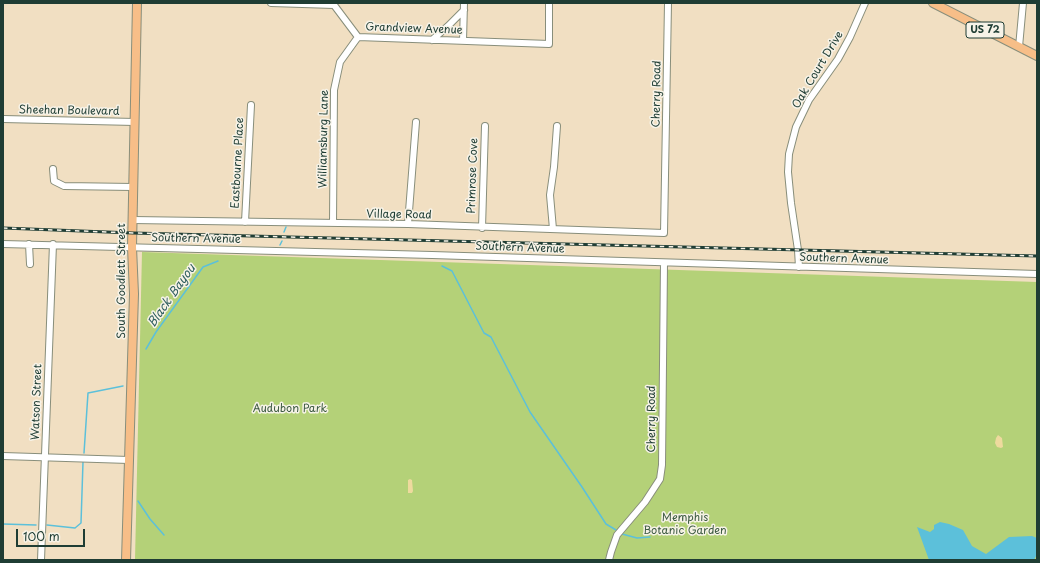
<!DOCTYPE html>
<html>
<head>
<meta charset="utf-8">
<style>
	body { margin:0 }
	#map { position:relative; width:1040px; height:563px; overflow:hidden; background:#f1dfc2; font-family:"Playpen Sans",sans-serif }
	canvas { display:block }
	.frame { position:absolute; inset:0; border:4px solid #1f3d34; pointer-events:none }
	.scale { position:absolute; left:16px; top:529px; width:69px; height:18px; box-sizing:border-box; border:2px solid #1f3d34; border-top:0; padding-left:5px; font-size:12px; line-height:14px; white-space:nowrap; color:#1f3d34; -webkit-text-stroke:3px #f7f3e8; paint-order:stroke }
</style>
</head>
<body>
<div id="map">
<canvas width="1040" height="563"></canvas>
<div class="frame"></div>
<div class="scale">100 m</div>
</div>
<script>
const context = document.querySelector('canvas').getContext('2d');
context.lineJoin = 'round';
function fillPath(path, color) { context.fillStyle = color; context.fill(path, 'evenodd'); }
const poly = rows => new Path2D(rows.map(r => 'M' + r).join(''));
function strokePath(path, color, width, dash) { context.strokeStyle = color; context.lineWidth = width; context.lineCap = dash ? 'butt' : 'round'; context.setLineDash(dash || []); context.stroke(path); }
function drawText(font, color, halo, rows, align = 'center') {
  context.font = font + ' "Playpen Sans",sans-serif'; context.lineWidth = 3; context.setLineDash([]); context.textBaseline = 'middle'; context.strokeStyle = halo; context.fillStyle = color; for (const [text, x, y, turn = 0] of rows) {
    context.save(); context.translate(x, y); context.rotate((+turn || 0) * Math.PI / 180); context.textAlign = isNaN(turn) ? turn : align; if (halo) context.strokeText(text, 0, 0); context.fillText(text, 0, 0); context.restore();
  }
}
fillPath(poly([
	[142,252,1037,282,1037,560,135,560]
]), '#b4d178');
fillPath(poly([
	[998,435,1002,438,1003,447,1001,448,997,447,995,443,996,438],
	[410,479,412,480,413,491,412,493,408,493,408,480]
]), '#eeda9e');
fillPath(poly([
	[940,522,949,524,963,530,972,546,986,554,1009,537,1032,536,1037,538,1037,554,1034,560,929,560,917,527,930,532,934,529,934,525]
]), '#5cc0da');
strokePath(poly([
	[284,232,286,227],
	[280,245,282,241],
	[442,266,452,271,484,333,491,337,530,412,582,487,606,524,616,530],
	[146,349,156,332,203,267,218,261],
	[84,453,88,393,123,386],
	[138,501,150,519,164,535],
	[3,524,36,525],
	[47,525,75,528,81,523,83,462],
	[622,534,637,538,650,537]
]), '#5cc0da', 1.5);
const minor = poly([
	[271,3,334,5,358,37,549,44,549,3],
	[432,40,448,26,464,10],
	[463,41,464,3],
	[1019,47,1023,3],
	[3,119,135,122],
	[53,169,54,181,64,186,133,187],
	[133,220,408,224,664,233,668,3],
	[245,222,251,105],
	[333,223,334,90,340,62,358,37],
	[408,224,416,122],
	[482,228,485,126],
	[553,229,550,195,554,167,557,126],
	[3,244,432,255,1037,274],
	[29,244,30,264],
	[799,267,798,250,791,203,788,172,789,154,796,127,809,100,838,59,850,37,865,3],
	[3,456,129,460],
	[41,560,53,244],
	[609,560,611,552,617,535,645,502,660,479,662,465,664,263]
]);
const major = poly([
	[933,3,1037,56],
	[126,560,134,294,132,247,137,3]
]);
strokePath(minor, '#888e7b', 8);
strokePath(major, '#888e7b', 10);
strokePath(minor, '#fff', 6);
strokePath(major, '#f7be88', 8);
const rail = poly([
	[3,228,133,233,1037,256]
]);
strokePath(rail, '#1f3d34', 3);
strokePath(rail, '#f7f3e8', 1.5, [4.5]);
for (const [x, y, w] of [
	[985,30,38]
]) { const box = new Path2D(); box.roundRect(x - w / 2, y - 8, w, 16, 3); context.fillStyle = '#f7f3e8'; context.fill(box); strokePath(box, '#1f3d34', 1); }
drawText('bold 10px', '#1f3d34', null, [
	["US 72",985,30]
]);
drawText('11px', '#1f3d34', '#f7f3e8', [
	["Grandview Avenue",414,29,2],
	["Oak Court Drive",818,70,-59],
	["Cherry Road",657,94,-89],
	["Sheehan Boulevard",69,111,1],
	["Williamsburg Lane",324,139,-89],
	["Eastbourne Place",238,163,-87],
	["Primrose Cove",473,176,-88],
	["Village Road",399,215,1],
	["Southern Avenue",196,239,1],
	["Southern Avenue",520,248,2],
	["Southern Avenue",844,259,2],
	["South Goodlett Street",122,281,-90],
	["Watson Street",37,402,-88],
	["Cherry Road",652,419,-90]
]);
drawText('11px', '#3d5b42', '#f7f3e8', [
	["Audubon Park",290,409],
	["Memphis",685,518],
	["Botanic Garden",685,531]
]);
drawText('italic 12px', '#2e5e5e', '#f7f3e8', [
	["Black Bayou",172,296,-55]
]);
</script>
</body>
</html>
